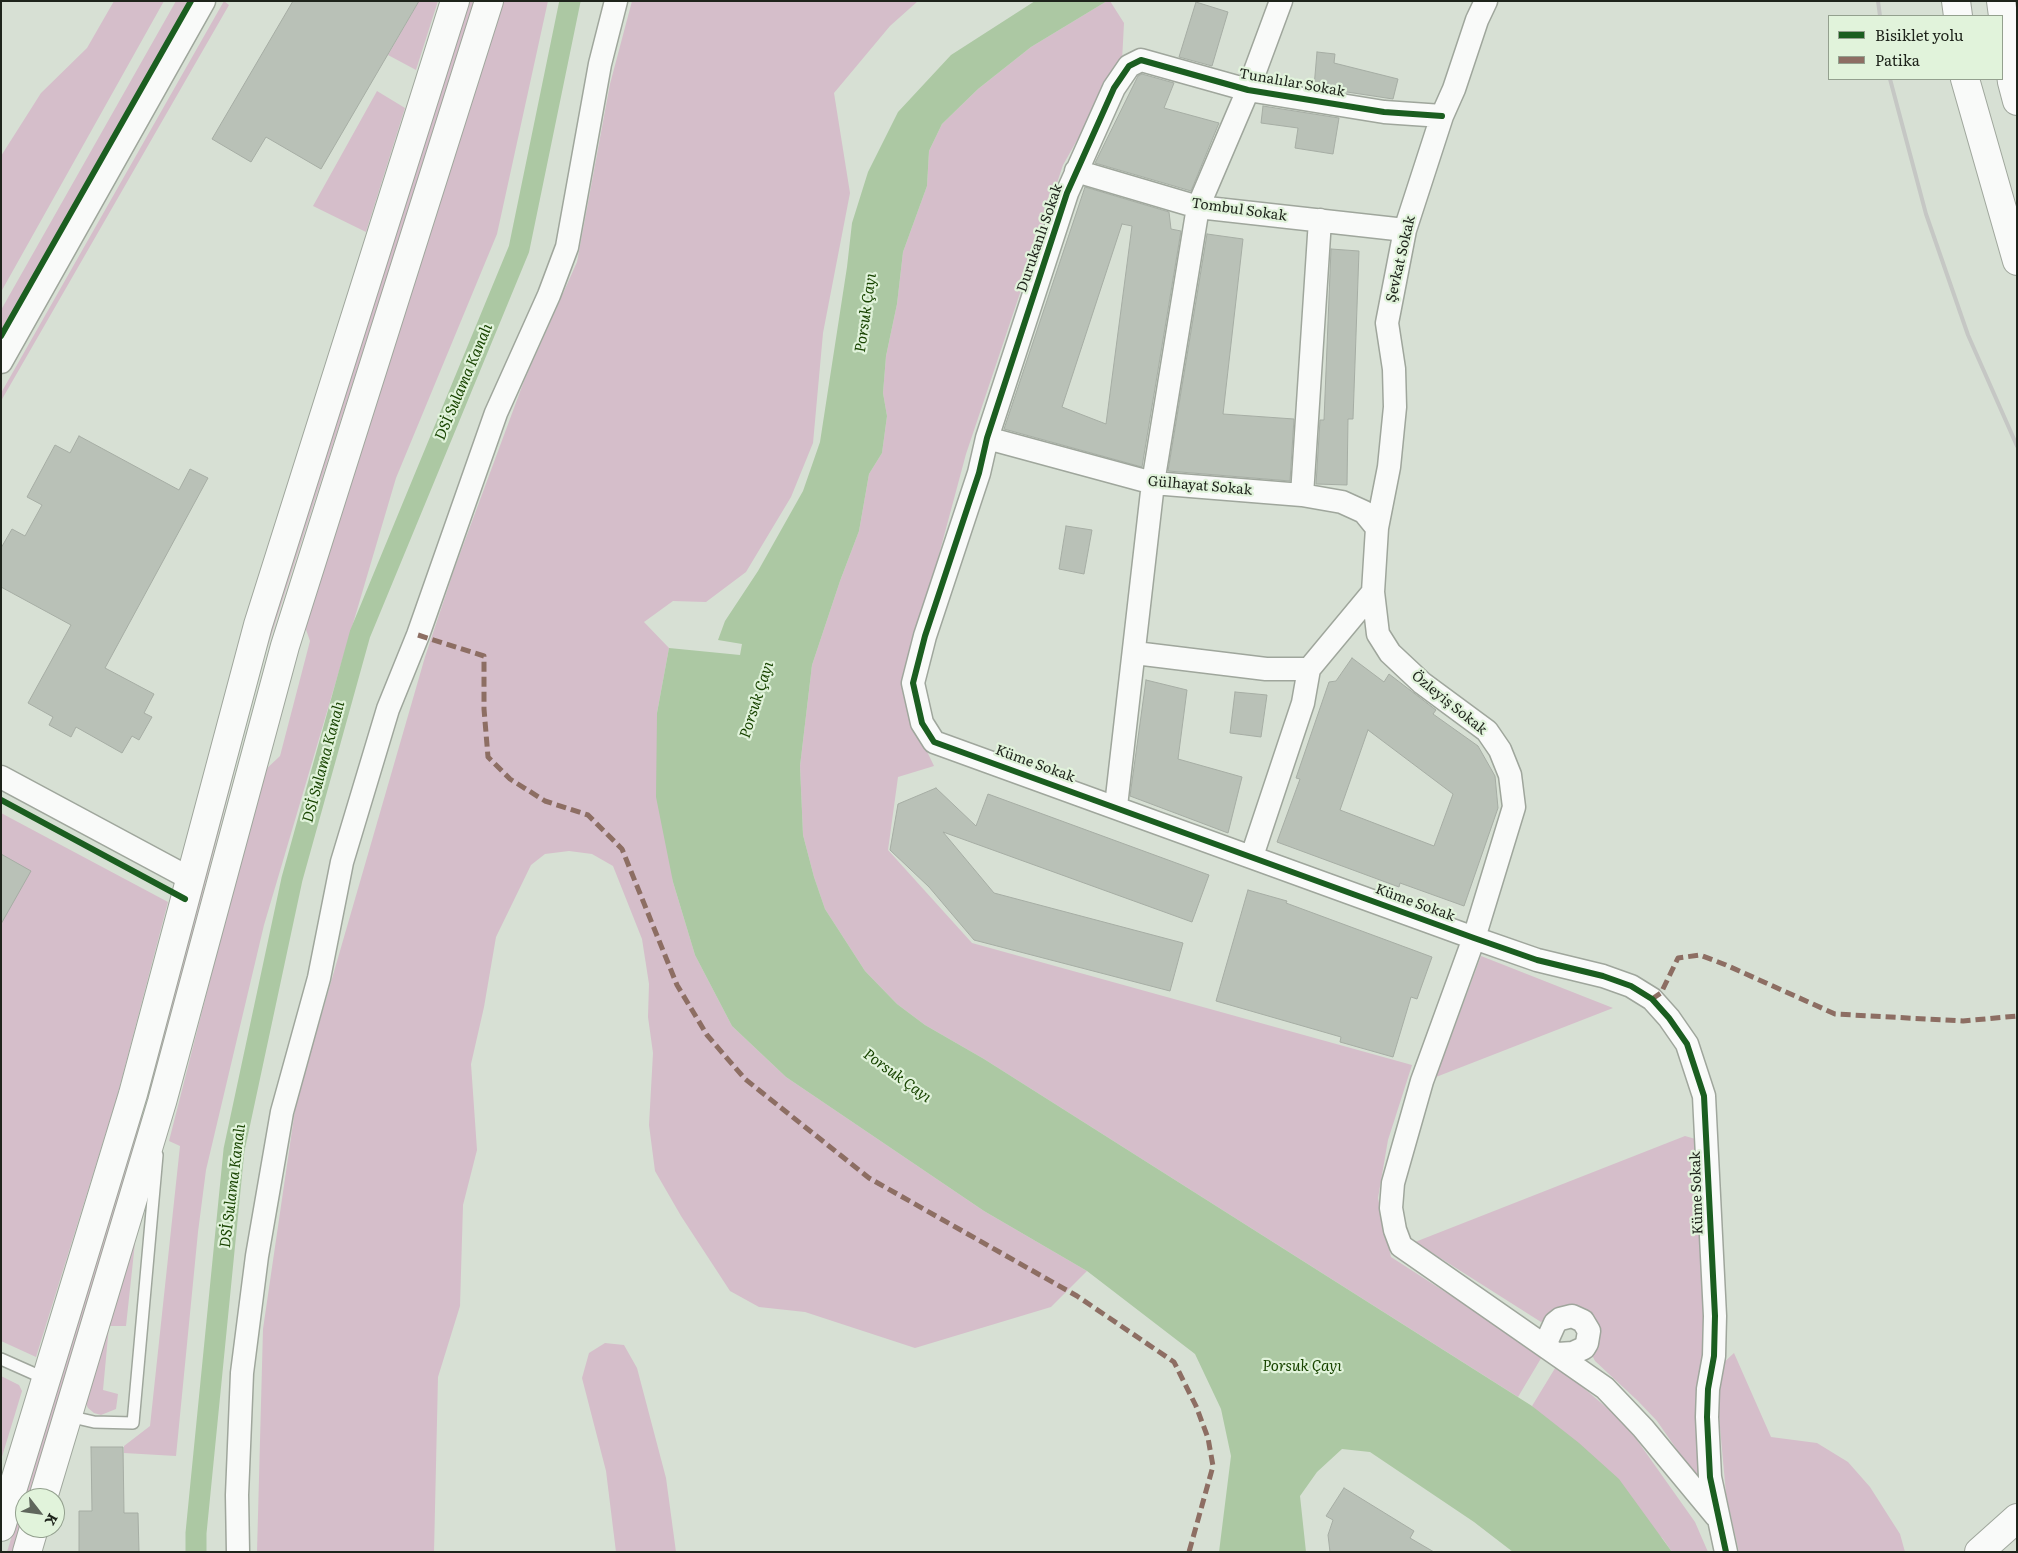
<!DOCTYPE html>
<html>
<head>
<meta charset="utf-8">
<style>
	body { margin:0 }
	#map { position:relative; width:2018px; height:1553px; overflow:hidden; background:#d7e0d4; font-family:Literata,serif }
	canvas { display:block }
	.frame { position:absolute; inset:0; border:2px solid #1e241b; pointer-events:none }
	.legend { position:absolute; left:1828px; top:15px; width:175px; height:65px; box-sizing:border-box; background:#e1f3db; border:1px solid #93a08e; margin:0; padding:6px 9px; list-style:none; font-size:15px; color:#1e241b }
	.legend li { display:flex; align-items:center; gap:10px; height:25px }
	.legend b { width:25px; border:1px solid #93a08e }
	.north { position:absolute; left:15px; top:1488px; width:50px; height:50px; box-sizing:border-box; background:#e1f3db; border:1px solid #93a08e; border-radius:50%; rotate:120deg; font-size:14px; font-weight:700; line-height:20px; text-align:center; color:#1e241b }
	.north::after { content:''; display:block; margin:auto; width:18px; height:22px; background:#5f665c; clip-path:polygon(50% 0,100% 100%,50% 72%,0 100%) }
</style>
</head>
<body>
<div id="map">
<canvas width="2018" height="1553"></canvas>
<div class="frame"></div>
<ul class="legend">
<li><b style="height:6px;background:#1b5e20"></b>Bisiklet yolu</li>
<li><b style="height:6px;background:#8d6e63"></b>Patika</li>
</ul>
<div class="north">K</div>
</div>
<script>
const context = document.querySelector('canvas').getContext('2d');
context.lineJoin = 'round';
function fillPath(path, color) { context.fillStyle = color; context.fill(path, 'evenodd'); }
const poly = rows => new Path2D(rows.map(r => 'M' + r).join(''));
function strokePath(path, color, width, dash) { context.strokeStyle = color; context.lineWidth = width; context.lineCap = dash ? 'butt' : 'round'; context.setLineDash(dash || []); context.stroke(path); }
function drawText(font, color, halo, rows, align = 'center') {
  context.font = font + ' Literata,serif'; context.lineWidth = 4.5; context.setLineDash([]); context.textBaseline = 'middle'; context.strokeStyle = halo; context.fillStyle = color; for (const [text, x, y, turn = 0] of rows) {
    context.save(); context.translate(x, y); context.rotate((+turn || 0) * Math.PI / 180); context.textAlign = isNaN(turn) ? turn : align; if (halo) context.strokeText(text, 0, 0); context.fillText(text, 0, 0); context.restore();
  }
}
fillPath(poly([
	[114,1,164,1,1,292,1,156,41,93,87,48],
	[176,1,188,1,1,331,1,310],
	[224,1,229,5,1,401,1,393],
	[419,1,438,1,416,70,388,55],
	[469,1,476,1,262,664,236,761,230,759],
	[502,1,548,1,497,234,396,478,264,925,206,1170,198,1232,176,1456,124,1453,124,1446,150,1426,180,1146,169,1141,263,772,280,756,310,641,304,624],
	[632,1,918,1,890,26,834,93,850,193,823,333,813,443,791,497,746,572,706,602,673,601,644,622,669,648,657,713,673,882,695,955,732,1026,786,1077,984,1211,1087,1271,1051,1307,915,1348,805,1312,759,1307,730,1291,681,1216,655,1171,649,1125,653,1053,648,1017,649,984,642,939,613,866,592,854,569,851,545,854,531,865,496,937,484,1007,471,1064,477,1150,463,1205,460,1306,438,1377,434,1552,257,1552,263,1329,296,1103,425,657,454,570,524,381,577,262,610,84],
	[1107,1,1110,1,1124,23,1122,61,1063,165,966,454,904,685,910,716,934,766,898,777,888,850,972,943,1412,1065,1388,1140,1378,1198,1391,1257,1543,1355,1518,1397,984,1059,925,1025,897,1004,865,971,825,909,814,877,803,835,800,766,812,665,840,581,859,531,869,474,882,453,887,416,883,393,886,356,897,304,903,252,927,186,929,151,942,124,978,89,1031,47],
	[377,91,405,108,366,232,313,206],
	[229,768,235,769,152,1089,147,1087],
	[1,813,168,902,117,1097,36,1357,1,1341],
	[1481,956,1613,1008,1436,1077],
	[138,1116,144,1117,30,1498,25,1498,25,1514,14,1552,7,1552],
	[1685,1136,1699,1140,1706,1308,1700,1476,1691,1470,1657,1421,1638,1401,1595,1361,1592,1355,1598,1327,1595,1318,1590,1312,1577,1306,1541,1322,1415,1242],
	[137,1224,126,1326,109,1326,103,1390,118,1394,116,1409,101,1415,94,1413,88,1408,83,1397],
	[605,1343,624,1345,637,1368,666,1478,676,1552,616,1552,606,1471,582,1378,589,1353],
	[1734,1353,1771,1437,1817,1443,1848,1462,1870,1487,1900,1534,1905,1552,1739,1552,1726,1494,1717,1394,1721,1365],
	[1557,1365,1614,1414,1632,1433,1695,1522,1708,1552,1672,1552,1663,1539,1532,1406],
	[1,1376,19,1385,22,1391,1,1460]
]), '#d5beca');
fillPath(poly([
	[1035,1,1107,1,1031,47,978,89,942,124,929,151,927,186,903,252,897,304,886,356,883,393,887,416,882,453,869,474,859,531,840,581,812,665,800,766,803,835,814,877,825,909,865,971,897,1004,925,1025,984,1059,1532,1406,1579,1443,1619,1479,1672,1552,1513,1552,1474,1522,1370,1452,1342,1449,1317,1472,1300,1496,1306,1552,1219,1552,1231,1456,1221,1409,1195,1354,1087,1271,984,1211,786,1077,732,1026,695,955,673,882,656,797,657,713,669,648,740,655,742,644,718,640,725,621,758,571,803,491,820,442,847,267,852,223,868,172,898,112,951,55]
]), '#acc8a3');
strokePath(poly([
	[196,1552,196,1533,234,1150,292,879,360,634,519,249,570,1]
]), '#acc8a3', 21);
const building = poly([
	[293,1,419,1,321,169,266,137,251,162,212,139,293,1],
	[1196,2,1228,12,1212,66,1179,57,1196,2],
	[1317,52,1335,54,1334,63,1398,79,1393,99,1314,87,1317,52],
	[1142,74,1174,83,1164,108,1219,123,1191,191,1095,163,1138,76,1142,74],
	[1263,106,1339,118,1333,154,1295,148,1298,128,1261,123,1263,106],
	[1085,187,1169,212,1171,229,1181,231,1142,467,1004,429,1085,187],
	[1122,224,1132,226,1106,424,1062,407,1122,224],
	[1207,234,1243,239,1223,414,1294,419,1290,481,1168,471,1207,234],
	[1331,249,1359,251,1353,419,1348,419,1347,485,1316,484,1320,420,1324,420,1331,249],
	[79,436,179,490,190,469,208,478,105,668,154,694,144,713,152,717,139,740,132,736,122,753,76,727,71,737,49,725,53,717,28,703,71,625,1,587,1,548,12,529,25,536,42,505,27,497,55,445,70,453,79,436],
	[1066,526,1092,530,1084,574,1059,569,1066,526],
	[1352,658,1384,682,1389,674,1436,710,1433,714,1478,746,1495,776,1498,808,1464,906,1400,883,1399,887,1277,842,1300,779,1296,778,1329,682,1336,681,1352,658],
	[1368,730,1453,794,1434,846,1340,810,1368,730],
	[1146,680,1187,690,1178,759,1242,777,1228,833,1130,796,1146,680],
	[1235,692,1267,695,1261,737,1230,733,1235,692],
	[936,788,976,826,988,794,1209,875,1192,922,943,832,994,893,1183,943,1170,991,974,940,929,887,890,850,898,804,936,788],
	[1,854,31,871,1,924,1,854],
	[1248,890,1287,901,1286,903,1432,957,1417,999,1411,997,1393,1057,1340,1042,1341,1037,1216,1001,1248,890],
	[91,1447,123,1447,124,1513,138,1513,139,1552,79,1552,79,1511,92,1511,91,1447],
	[1344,1488,1414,1531,1410,1538,1434,1552,1330,1552,1328,1535,1333,1520,1326,1516,1344,1488]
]);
fillPath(building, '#b9c1b7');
strokePath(building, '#a6ada4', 1);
const service = poly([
	[1,1359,46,1379],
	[68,1416,94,1422,133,1423,157,1155]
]);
const minor = poly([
	[1486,1,1477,20,1454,89,1442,116,1405,230,1387,323,1394,369,1395,407,1389,467,1377,528,1373,592,1378,634,1390,653,1422,683,1487,731,1500,750,1510,775,1514,807,1474,938,1422,1081,1393,1183,1391,1208,1395,1230,1401,1246,1605,1388,1643,1428,1716,1516],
	[1442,116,1384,112,1248,90,1141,60,1129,66,1114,88,1067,193,987,438,979,473,925,636,913,683,922,723,934,742,1474,938,1537,960,1603,976,1631,986,1652,999,1669,1018,1687,1044,1704,1096,1715,1316,1714,1356,1708,1389,1707,1417,1710,1477,1726,1552],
	[1076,171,1198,207,1405,230],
	[1,362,204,1],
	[987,438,1153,483,1302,495,1342,502,1364,512,1377,528],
	[1302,495,1320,220],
	[1135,653,1266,669,1309,669,1373,592],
	[1,777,189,878],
	[1116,806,1153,483,1198,207,1248,90,1281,1],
	[1252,856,1303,703,1309,669],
	[1545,1345,1555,1323,1560,1319,1572,1316,1583,1321,1589,1331,1587,1343,1584,1348,1573,1353,1558,1354],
	[238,1552,237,1495,242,1373,257,1256,282,1112,319,978,342,862,388,709,418,635,496,413,549,295,567,247,600,64,616,1]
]);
const tertiary = poly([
	[43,1498,162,1102,285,646,489,1],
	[1,1527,133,1094,258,625,455,1],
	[27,1552,34,1528]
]);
const trunk = poly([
	[1956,1,1958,16],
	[2001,1,2012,82,2017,101],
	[1965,79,2017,261],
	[1979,1552,2017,1518]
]);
strokePath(service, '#9fa69c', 14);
strokePath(minor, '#9fa69c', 25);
strokePath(tertiary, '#9fa69c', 30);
strokePath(trunk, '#9fa69c', 30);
strokePath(service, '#f9faf9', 11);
strokePath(minor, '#f9faf9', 22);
strokePath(tertiary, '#f9faf9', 28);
strokePath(trunk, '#f9faf9', 28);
strokePath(poly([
	[1878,1,1880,16],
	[1890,79,1926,214,1968,335,2017,446]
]), '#c5c7c4', 4);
strokePath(poly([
	[418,635,484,656,484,709,488,757,510,779,545,801,588,815,622,849,677,985,707,1035,745,1079,869,1178,1077,1296,1174,1362,1196,1406,1208,1438,1213,1466,1189,1552],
	[1652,999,1661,993,1678,958,1700,955,1726,965,1835,1014,1963,1021,2017,1016]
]), '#8d6e63', 5, [10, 5]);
strokePath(poly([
	[1442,116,1384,112,1248,90,1141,60,1129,66,1114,88,1067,193,987,438,979,473,925,636,913,683,922,723,934,742,1474,938,1537,960,1603,976,1631,986,1652,999,1669,1018,1687,1044,1704,1096,1715,1316,1714,1356,1708,1389,1707,1417,1710,1477,1726,1552],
	[1,336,191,1],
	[1,800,185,899]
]), '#1b5e20', 6);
drawText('14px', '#1e241b', '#e1f3db', [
	["Tunalılar Sokak",1292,83,10],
	["Tombul Sokak",1239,210,8],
	["Durukanlı Sokak",1040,238,-71],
	["Şevkat Sokak",1401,259,-77],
	["Gülhayat Sokak",1200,486,5],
	["Özleyiş Sokak",1449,703,39],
	["Küme Sokak",1035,764,20],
	["Küme Sokak",1415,903,20],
	["Küme Sokak",1697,1193,-92]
]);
drawText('italic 15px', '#184400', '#e1f3db', [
	["Porsuk Çayı",866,313,-82],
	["DSİ Sulama Kanalı",464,382,-67],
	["Porsuk Çayı",757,700,-72],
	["DSİ Sulama Kanalı",324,762,-75],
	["Porsuk Çayı",897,1076,36],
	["DSİ Sulama Kanalı",233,1186,-83],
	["Porsuk Çayı",1302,1367]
]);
</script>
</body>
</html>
